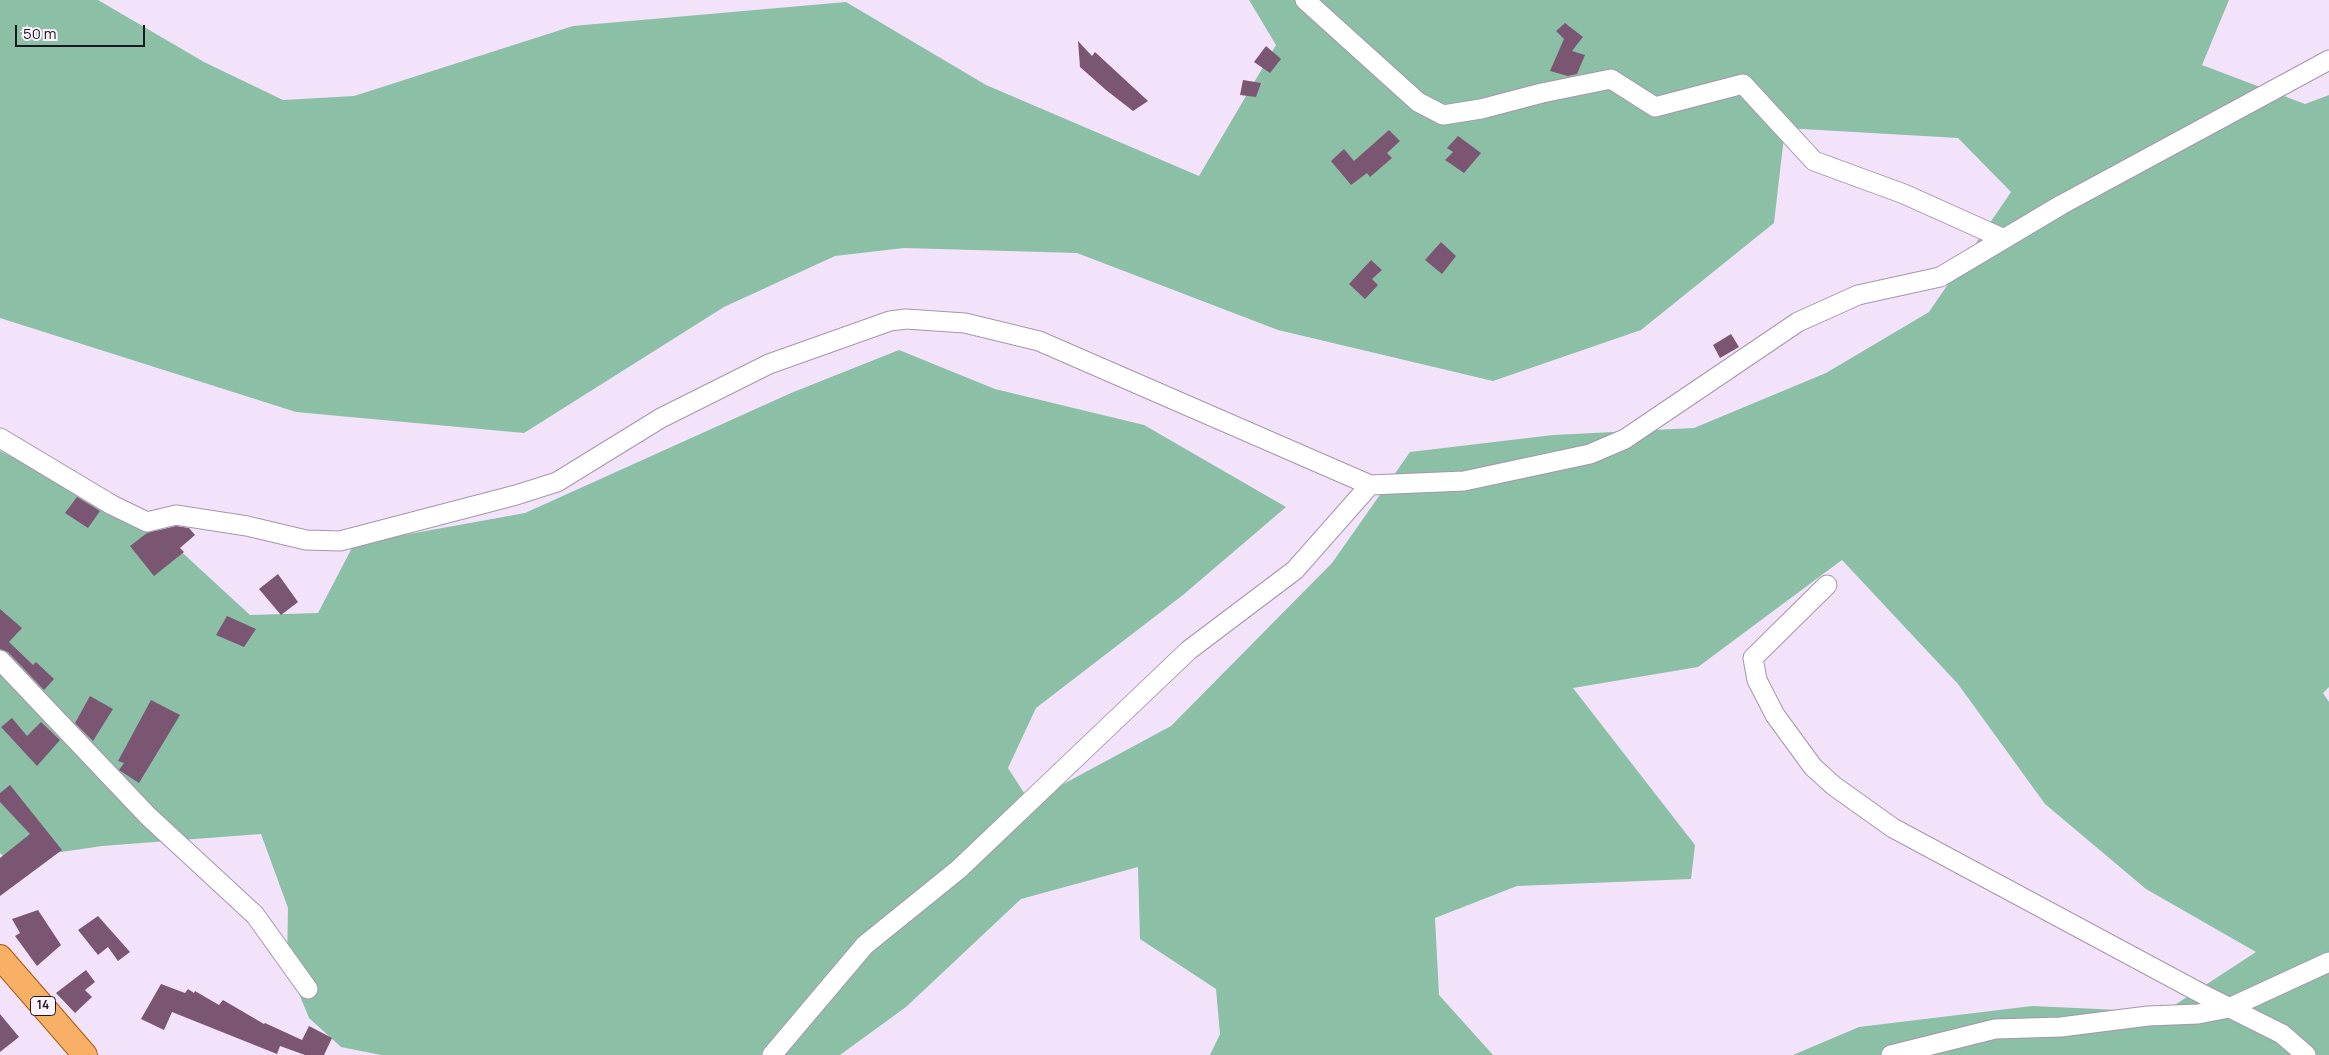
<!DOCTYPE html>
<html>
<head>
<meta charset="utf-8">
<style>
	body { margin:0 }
	#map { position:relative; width:2329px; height:1055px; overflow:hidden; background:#f3e3fa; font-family:Manrope,sans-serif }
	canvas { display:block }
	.scale { position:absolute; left:15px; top:25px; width:130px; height:22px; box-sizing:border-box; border:2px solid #1d171f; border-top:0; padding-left:6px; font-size:15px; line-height:18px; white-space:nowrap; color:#1d171f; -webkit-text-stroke:4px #fbf4fe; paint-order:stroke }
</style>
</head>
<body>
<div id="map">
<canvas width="2329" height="1055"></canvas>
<div class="scale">50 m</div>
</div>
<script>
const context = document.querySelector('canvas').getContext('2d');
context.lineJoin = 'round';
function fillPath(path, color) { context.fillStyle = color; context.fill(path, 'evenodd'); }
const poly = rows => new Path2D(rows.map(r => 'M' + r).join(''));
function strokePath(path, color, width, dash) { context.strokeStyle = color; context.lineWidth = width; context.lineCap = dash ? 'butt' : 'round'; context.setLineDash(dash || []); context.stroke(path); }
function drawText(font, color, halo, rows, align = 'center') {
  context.font = font + ' Manrope,sans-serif'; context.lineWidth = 5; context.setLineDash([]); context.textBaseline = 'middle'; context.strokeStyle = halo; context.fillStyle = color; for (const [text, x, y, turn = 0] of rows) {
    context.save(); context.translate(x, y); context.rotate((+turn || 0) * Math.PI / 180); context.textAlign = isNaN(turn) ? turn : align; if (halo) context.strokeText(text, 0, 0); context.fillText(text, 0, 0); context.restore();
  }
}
fillPath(poly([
	[0,0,98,0,204,62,283,100,354,96,573,26,846,2,986,85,1199,176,1276,45,1249,0,2229,0,2202,65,2305,104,2329,95,2329,687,2323,693,2329,702,2329,1055,1793,1055,1859,1027,2032,1006,2164,1012,2256,952,2146,889,2045,804,1958,684,1842,560,1698,667,1573,688,1695,845,1691,879,1517,886,1435,918,1439,995,1493,1055,1210,1055,1220,1034,1216,989,1140,939,1138,867,1021,899,906,1007,840,1055,381,1055,341,1047,309,1018,287,964,288,908,261,834,102,846,7,860,0,853,0,451,161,533,250,615,318,613,354,544,525,513,791,393,899,350,995,389,1144,425,1286,507,1183,595,1036,708,1008,768,1030,802,1171,726,1332,563,1410,452,1553,435,1694,428,1826,373,1929,312,2011,192,1958,138,1785,128,1774,223,1641,330,1493,381,1278,330,1077,253,904,248,835,256,724,307,524,433,296,412,0,318]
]), '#8bbfa6');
fillPath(poly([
	[1565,23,1583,37,1572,51,1585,55,1577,74,1568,76,1550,71,1564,39,1556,31],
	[1078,41,1092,56,1095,52,1148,101,1133,111,1106,90,1080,67],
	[1266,46,1281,59,1270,73,1254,62],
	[1243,80,1261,83,1256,97,1240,95],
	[1389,130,1400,141,1387,153,1392,158,1370,177,1367,173,1351,185,1331,161,1344,149,1354,161],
	[1458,136,1481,153,1464,173,1445,160,1453,152,1447,148],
	[1441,242,1456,256,1442,274,1425,260],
	[1371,260,1382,270,1372,279,1378,285,1365,299,1349,284],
	[1731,334,1739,347,1720,358,1713,345],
	[77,497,100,511,88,528,65,513],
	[176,526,189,528,195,535,180,548,184,552,154,576,130,546,147,533],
	[278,574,298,602,281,615,259,589],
	[0,609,22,628,9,642,33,665,36,662,54,679,44,690,8,652,0,649],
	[227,616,256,629,244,647,216,635],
	[90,696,113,709,93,741,75,723],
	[151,700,180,715,139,783,119,770,124,763,118,761],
	[12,718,27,736,41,722,60,740,37,766,1,727],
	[10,785,62,850,0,896,0,858,30,834,0,802,0,793],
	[38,910,61,945,37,966,15,936,20,933,12,919],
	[98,916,130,952,118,961,108,947,98,955,78,930],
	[86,970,95,982,85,990,92,997,75,1013,56,993],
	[161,984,185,993,188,989,194,993,195,991,219,1005,223,1000,264,1024,265,1023,302,1040,309,1026,332,1038,324,1055,305,1055,280,1046,277,1054,172,1012,164,1030,141,1019],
	[0,1014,19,1037,0,1052]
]), '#7b5672');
const minor = poly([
	[1305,0,1418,102,1443,115,1481,109,1542,93,1611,79,1655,107,1743,84,1814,161,1904,194,2002,238],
	[0,438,112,505,147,522,176,515,247,526,306,540,340,541,516,495,557,482,661,418,769,364,890,321,906,319,965,323,1039,341,1370,485,1464,481,1590,454,1625,439,1798,322,1858,295,1940,277,2061,205,2329,60],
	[1827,585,1753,658,1757,680,1775,715,1813,767,1834,786,1893,828,2206,996,2282,1034,2306,1055],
	[0,660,148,816,255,915,308,989],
	[772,1055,865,945,959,869,1189,650,1295,570,1370,485],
	[1891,1055,1995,1029,2061,1027,2148,1016,2198,1014,2229,1008,2329,962]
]);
const major = poly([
	[0,957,85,1055]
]);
strokePath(minor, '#a596ab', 21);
strokePath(major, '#a8570b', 26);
strokePath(minor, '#fff', 19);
strokePath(major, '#f8af66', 24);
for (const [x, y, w] of [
	[43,1006,25]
]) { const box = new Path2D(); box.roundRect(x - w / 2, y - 9.5, w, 19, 4); context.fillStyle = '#fbf4fe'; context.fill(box); strokePath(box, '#1d171f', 1); }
drawText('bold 12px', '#1d171f', null, [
	["14",43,1006]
]);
</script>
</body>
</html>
